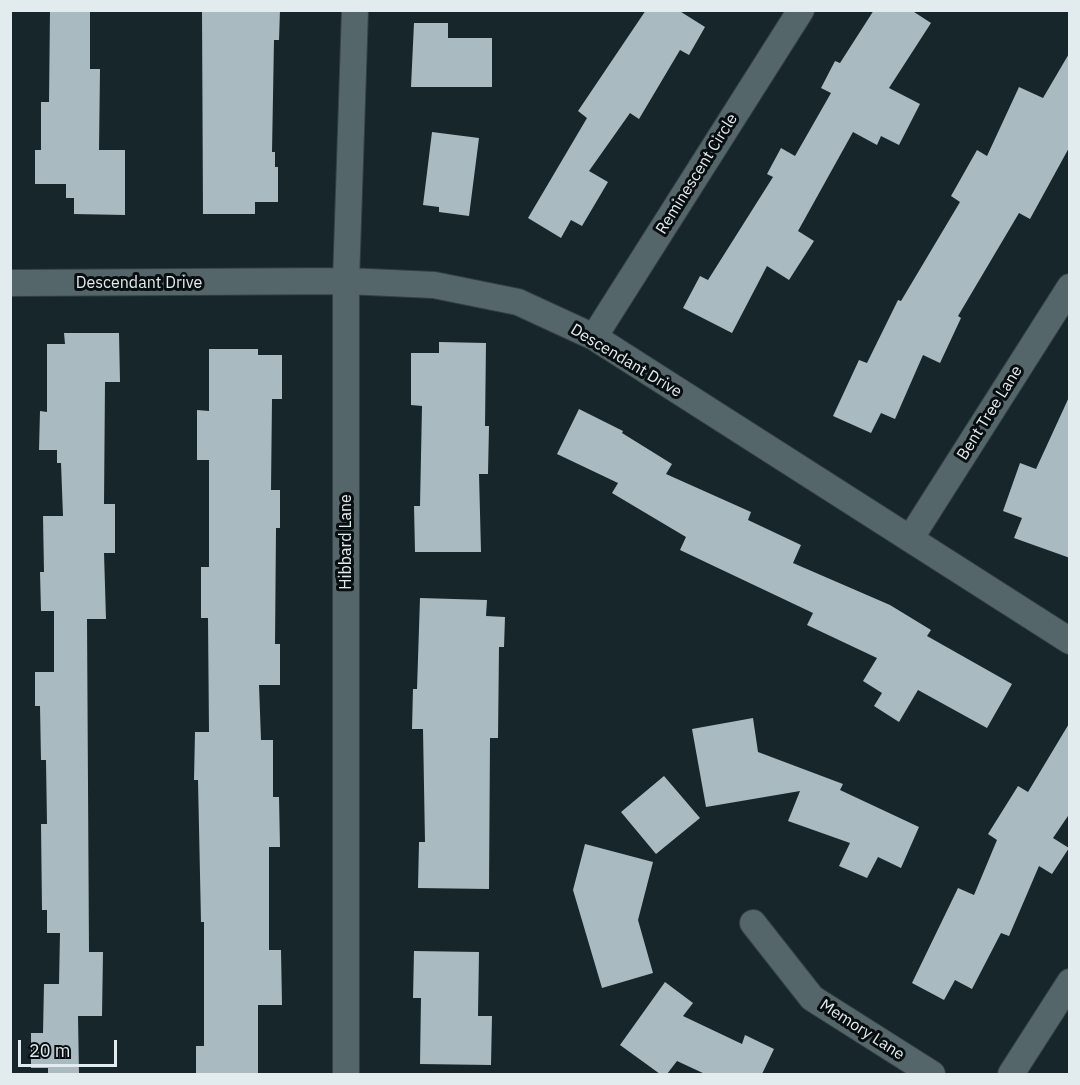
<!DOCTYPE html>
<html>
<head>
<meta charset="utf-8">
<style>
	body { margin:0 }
	#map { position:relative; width:1080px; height:1085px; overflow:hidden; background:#17262b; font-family:"IBM Plex Sans",sans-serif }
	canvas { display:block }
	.frame { position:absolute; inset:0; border:12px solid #e2ecef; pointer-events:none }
	.scale { position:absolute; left:18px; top:1040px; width:99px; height:27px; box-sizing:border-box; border:3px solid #e2ecef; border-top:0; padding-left:8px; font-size:18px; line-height:21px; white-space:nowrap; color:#e2ecef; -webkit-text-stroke:4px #080e10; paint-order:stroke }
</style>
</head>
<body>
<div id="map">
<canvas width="1080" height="1085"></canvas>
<div class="frame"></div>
<div class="scale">20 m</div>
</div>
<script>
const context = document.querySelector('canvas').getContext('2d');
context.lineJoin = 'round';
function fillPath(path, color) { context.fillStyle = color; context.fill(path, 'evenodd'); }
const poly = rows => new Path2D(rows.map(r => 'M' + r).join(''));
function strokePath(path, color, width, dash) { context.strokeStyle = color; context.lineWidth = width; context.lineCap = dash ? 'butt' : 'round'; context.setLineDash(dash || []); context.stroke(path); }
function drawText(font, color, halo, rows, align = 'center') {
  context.font = font + ' "IBM Plex Sans",sans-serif'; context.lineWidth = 6; context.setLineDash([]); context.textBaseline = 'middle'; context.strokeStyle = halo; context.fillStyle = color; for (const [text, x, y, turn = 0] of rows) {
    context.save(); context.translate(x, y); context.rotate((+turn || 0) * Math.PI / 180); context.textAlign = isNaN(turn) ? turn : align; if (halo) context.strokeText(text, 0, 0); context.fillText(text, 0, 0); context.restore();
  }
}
fillPath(poly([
	[50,10,90,10,90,69,100,69,99,150,125,150,125,215,74,214,74,198,66,198,66,184,35,184,35,150,41,150,41,102,49,102],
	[202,10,280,10,279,40,274,40,272,152,275,152,275,167,278,167,278,202,255,202,255,214,203,214],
	[646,10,678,10,705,27,689,55,680,50,639,119,630,113,589,171,608,182,582,226,571,220,561,238,528,218,587,118,578,111],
	[874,10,911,10,931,23,889,88,920,104,899,145,881,136,877,145,853,132,798,231,814,241,789,280,767,266,732,333,683,308,700,276,708,280,773,177,767,174,781,148,795,156,831,93,821,88,835,61,840,63],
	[414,23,448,23,448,38,492,38,492,87,411,87],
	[1070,52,1070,146,1030,219,1019,213,958,316,961,318,940,363,923,355,895,419,881,413,871,433,833,416,859,360,867,363,898,300,901,301,960,202,951,196,977,150,987,156,1019,87,1043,98],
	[432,132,479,138,469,216,439,212,439,207,423,205],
	[64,333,119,333,120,382,105,382,104,504,115,504,115,553,104,553,106,619,87,619,89,952,103,952,102,1016,78,1016,79,1074,48,1074,48,1068,31,1068,31,1033,43,1033,44,984,59,984,60,933,47,933,47,910,42,910,41,824,47,824,46,760,41,760,40,706,35,706,35,672,54,672,54,611,41,611,40,572,44,572,43,516,63,516,61,463,57,463,57,450,39,450,40,411,47,412,47,344,65,344],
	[439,342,486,343,485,426,489,426,488,474,479,474,481,552,415,552,414,506,420,506,422,406,411,405,411,353,439,353],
	[209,349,258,349,258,355,282,355,282,399,272,399,271,490,280,490,280,528,276,528,275,644,280,644,280,685,259,685,261,740,273,740,273,797,279,797,280,847,269,847,269,950,281,950,282,1005,258,1005,258,1074,196,1074,196,1046,204,1046,204,922,201,922,198,780,194,780,195,732,209,732,208,618,201,618,201,567,209,567,209,460,197,460,197,410,209,411],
	[1070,395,1070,558,1014,538,1022,518,1003,511,1020,463,1036,469],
	[579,409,623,431,622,433,672,464,666,474,751,512,748,520,801,545,793,563,890,605,931,630,927,636,1012,684,987,728,918,690,899,722,874,706,882,693,863,681,877,658,807,625,813,613,680,550,686,537,612,493,618,483,557,454],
	[420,598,487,600,486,616,505,617,504,647,499,647,498,738,490,738,489,889,418,888,419,842,425,842,423,729,412,729,413,689,417,689],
	[753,718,758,752,843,784,840,790,919,827,901,868,878,857,867,878,839,866,850,843,788,821,800,791,706,807,692,729],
	[1070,722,1070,813,1053,838,1069,848,1052,874,1039,866,1009,936,1001,933,972,989,955,980,944,1000,912,983,958,888,974,895,997,840,988,834,1018,786,1028,792],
	[664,776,700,818,656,854,621,812],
	[585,844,653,862,638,920,653,973,602,988,573,890],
	[414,951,479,952,478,1016,492,1016,491,1065,420,1064,421,998,413,998],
	[665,982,693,1003,683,1016,742,1044,745,1035,774,1049,762,1074,705,1074,677,1061,667,1074,660,1074,620,1045]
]), '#a9bbc1');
const minor = poly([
	[10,283,346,281,434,285,518,302,594,337,1070,641],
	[594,337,801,10],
	[910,539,1070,287],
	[753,923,812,998,932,1074],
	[346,1074,346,281,355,10],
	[1011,1074,1070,982]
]);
strokePath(minor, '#344043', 28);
strokePath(minor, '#55666b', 26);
drawText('16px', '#e2ecef', '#080e10', [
	["Reminescent Circle",697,174,-58],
	["Descendant Drive",139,283],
	["Descendant Drive",626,361,31],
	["Bent Tree Lane",990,413,-58],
	["Hibbard Lane",346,542,-90],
	["Memory Lane",862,1030,33]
]);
</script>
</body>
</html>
